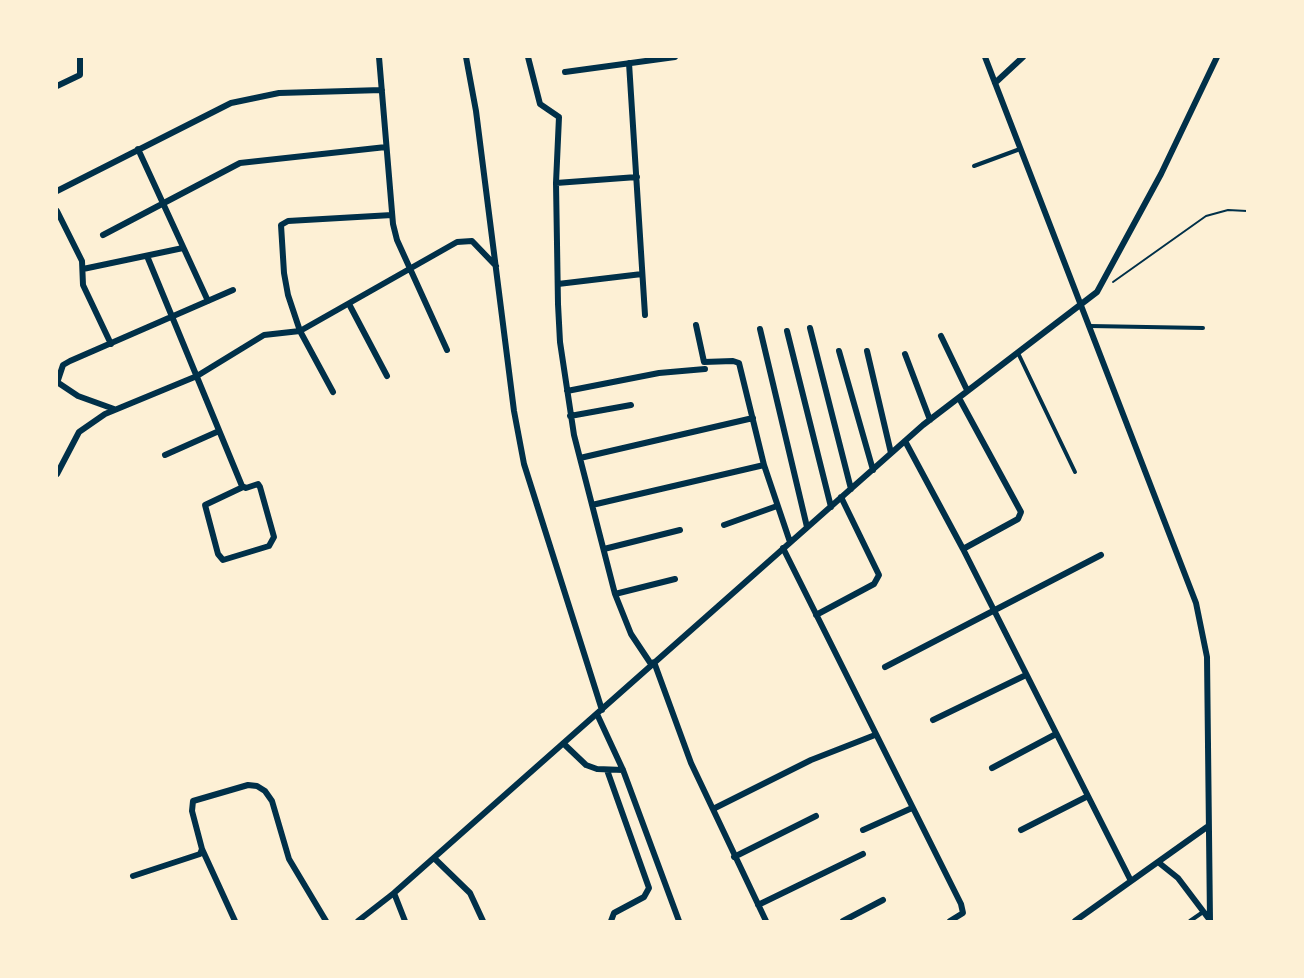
<!DOCTYPE html>
<html>
<head>
<meta charset="utf-8">
<style>
	body { margin:0 }
	#map { position:relative; width:1304px; height:978px; overflow:hidden; background:#fdf0d5; font-family:Raleway,sans-serif }
	canvas { display:block }
	.frame { position:absolute; inset:0; border:58px solid #fdf0d5; pointer-events:none }
</style>
</head>
<body>
<div id="map">
<canvas width="1304" height="978"></canvas>
<div class="frame"></div>
</div>
<script>
const context = document.querySelector('canvas').getContext('2d');
context.lineJoin = 'round';
const poly = rows => new Path2D(rows.map(r => 'M' + r).join(''));
function strokePath(path, color, width, dash) { context.strokeStyle = color; context.lineWidth = width; context.lineCap = dash ? 'butt' : 'round'; context.setLineDash(dash || []); context.stroke(path); }
strokePath(poly([
	[1113,282,1206,216,1228,210,1247,211]
]), '#003049', 2);
strokePath(poly([
	[974,166,1020,149],
	[1090,326,1203,328],
	[1018,353,1075,472],
	[1190,921,1203,912]
]), '#003049', 4);
strokePath(poly([
	[379,57,393,224,397,240,447,350],
	[466,57,476,111,514,411,524,464,602,710],
	[528,57,540,104,559,117,556,183,558,304,560,342,574,435,615,594,631,634,651,664],
	[985,57,1196,603,1207,657,1210,921],
	[629,63,645,315],
	[565,72,675,57],
	[995,83,1023,57],
	[57,86,80,75,80,57],
	[138,149,208,301],
	[556,183,637,177],
	[57,191,231,103,279,93,382,90],
	[57,211,82,261,83,285,111,344],
	[103,235,240,163,386,147],
	[147,256,242,486,246,488,258,484,260,487,274,537,269,546,223,560,218,554,205,505,243,487],
	[83,269,183,248],
	[558,284,642,274],
	[349,304,387,376],
	[696,325,704,362,733,361,739,363,764,465,790,542],
	[810,328,851,489],
	[760,329,807,527],
	[787,331,831,507],
	[941,336,967,390],
	[839,351,873,470],
	[867,351,891,453],
	[905,354,930,420],
	[57,382,78,396,114,409],
	[57,383,63,365,70,361,233,290],
	[567,391,659,373,705,369],
	[333,392,300,331,288,295,284,273,281,225,288,221,392,215],
	[959,398,1021,512,1018,519,963,549],
	[570,416,631,405],
	[905,441,963,549,1131,881],
	[165,455,219,431],
	[580,458,753,418],
	[57,474,79,432,105,414,197,376,264,335,300,331,457,242,472,241,496,266],
	[592,505,764,465],
	[724,525,777,506],
	[783,548,961,904,963,913,950,921],
	[604,549,680,530],
	[615,594,675,579],
	[816,615,874,584,879,575,841,497],
	[654,662,691,763,766,921],
	[885,667,1101,555],
	[597,714,623,770,679,921],
	[933,720,1026,675],
	[564,744,586,765,597,769,623,770],
	[992,768,1056,734],
	[607,770,649,888,644,897,614,913,611,921],
	[713,809,811,760,875,735],
	[863,830,912,808],
	[1021,830,1088,796],
	[202,849,235,921],
	[734,857,816,816],
	[434,858,470,893,483,921],
	[1158,862,1178,878,1209,919],
	[133,876,200,854,202,849,192,811,193,801,248,785,257,786,265,791,272,801,289,859,326,921],
	[394,893,405,921],
	[758,905,863,854],
	[358,921,394,893,923,425,1097,292,1161,174,1217,57],
	[843,921,883,900],
	[1075,921,1207,827]
]), '#003049', 6);
</script>
</body>
</html>
